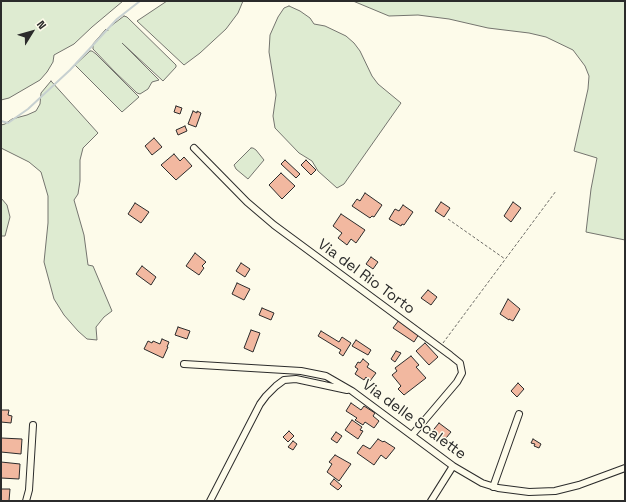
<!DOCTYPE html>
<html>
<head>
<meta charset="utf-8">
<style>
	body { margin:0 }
	#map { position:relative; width:626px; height:502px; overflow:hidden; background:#fdfbea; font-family:"Space Grotesk",sans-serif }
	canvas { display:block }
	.frame { position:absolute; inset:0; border:2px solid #2b2b2b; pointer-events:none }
	.north { position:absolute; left:12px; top:12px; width:40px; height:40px; -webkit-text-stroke:3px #fdfbea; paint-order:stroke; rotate:53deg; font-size:11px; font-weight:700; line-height:16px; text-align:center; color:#2b2b2b }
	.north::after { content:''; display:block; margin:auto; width:14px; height:18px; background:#2b2b2b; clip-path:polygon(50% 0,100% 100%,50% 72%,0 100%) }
</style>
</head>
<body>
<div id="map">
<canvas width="626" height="502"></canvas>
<div class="frame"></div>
<div class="north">N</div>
</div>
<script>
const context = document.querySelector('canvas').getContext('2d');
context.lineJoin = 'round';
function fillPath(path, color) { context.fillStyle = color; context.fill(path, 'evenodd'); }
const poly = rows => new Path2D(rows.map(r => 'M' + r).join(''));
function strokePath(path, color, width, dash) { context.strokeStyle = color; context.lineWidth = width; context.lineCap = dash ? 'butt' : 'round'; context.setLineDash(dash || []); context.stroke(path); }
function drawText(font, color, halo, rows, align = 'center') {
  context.font = font + ' "Space Grotesk",sans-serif'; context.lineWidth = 3; context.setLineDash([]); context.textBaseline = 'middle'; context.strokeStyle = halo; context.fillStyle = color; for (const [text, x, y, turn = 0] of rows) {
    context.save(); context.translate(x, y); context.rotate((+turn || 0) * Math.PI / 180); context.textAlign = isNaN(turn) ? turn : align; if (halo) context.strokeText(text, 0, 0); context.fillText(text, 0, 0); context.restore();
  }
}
const green = poly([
	[1,1,123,1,92,27,74,44,54,55,53,62,47,72,40,80,9,98,1,100,1,1],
	[167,1,243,1,238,13,226,29,200,53,184,65,137,21,167,1],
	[353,1,625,1,625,240,586,232,591,189,597,158,574,151,588,89,589,76,585,66,573,50,546,37,529,33,488,28,449,19,418,15,389,16,353,1],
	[289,6,300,11,310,18,314,24,325,26,346,36,354,43,360,51,372,76,378,84,401,103,344,184,337,188,318,171,312,161,299,153,275,128,273,116,276,95,269,52,270,35,278,17,284,8,289,6],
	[124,16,127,17,176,65,176,67,163,81,122,43,159,80,152,82,148,89,140,94,137,93,115,72,93,49,93,44,106,29,108,31,107,29,124,16],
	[90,51,92,51,96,54,139,97,122,112,75,65,90,51],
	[51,81,98,133,83,148,80,160,80,181,78,194,74,200,84,235,88,265,93,266,112,311,104,317,96,327,97,340,87,339,78,331,64,315,54,299,44,262,48,223,48,196,41,172,29,162,1,148,1,125,5,124,12,119,27,115,36,111,40,104,41,93,51,81],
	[251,148,253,148,256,150,264,160,248,179,236,169,234,165,251,148],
	[1,198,7,205,10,217,5,236,1,236,1,198]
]);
fillPath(green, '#deebd1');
strokePath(green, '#74746e', 1);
strokePath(poly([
	[1,121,8,123,28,109,70,70,117,19,140,1]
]), '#c7d0d0', 2);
const building = poly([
	[176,106,182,108,180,114,174,112,176,106],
	[193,111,197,113,197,111,201,113,196,127,188,124,193,111],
	[185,126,187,131,178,135,176,130,185,126],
	[154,138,162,147,152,155,145,146,154,138],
	[174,154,180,161,184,157,192,166,176,180,161,165,174,154],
	[285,160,300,174,296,178,281,164,285,160],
	[306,160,316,170,311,175,301,165,306,160],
	[281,173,295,186,282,199,269,185,281,173],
	[365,193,382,205,374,217,372,216,370,218,352,206,357,199,360,201,365,193],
	[441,202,450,208,444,217,435,211,441,202],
	[513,202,521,208,511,222,504,216,513,202],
	[135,203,149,212,141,223,128,214,135,203],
	[403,205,413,212,404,225,402,224,401,226,389,219,395,209,399,211,403,205],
	[341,214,365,230,356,243,351,239,347,245,338,238,342,233,333,226,341,214],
	[195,253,206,262,202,266,204,268,199,275,186,266,195,253],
	[371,257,378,262,373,269,366,264,371,257],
	[241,263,250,269,245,277,236,271,241,263],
	[142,266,156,277,151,285,136,274,142,266],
	[237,283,250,289,244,300,232,294,237,283],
	[428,290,437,297,431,305,421,298,428,290],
	[508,299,520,309,513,321,509,319,509,320,500,314,508,299],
	[262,308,274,313,271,320,259,315,262,308],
	[399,320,419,334,414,342,393,328,399,320],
	[178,327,190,331,187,339,175,335,178,327],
	[251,330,260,333,253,352,244,348,251,330],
	[321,331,339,342,342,337,351,343,343,356,339,353,341,350,318,336,321,331],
	[162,339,169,342,167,347,168,347,163,358,144,349,148,341,152,343,153,341,160,344,162,339],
	[356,340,371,350,368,355,352,346,356,340],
	[425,343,438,357,429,365,416,351,425,343],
	[396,351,401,353,395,362,391,359,396,351],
	[411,356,419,365,416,367,426,378,404,395,398,389,401,386,392,375,397,371,395,368,411,356],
	[363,359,369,364,367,367,376,373,370,381,366,377,364,380,355,374,358,369,355,367,358,362,360,363,363,359],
	[518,383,524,389,517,397,511,391,518,383],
	[351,403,361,410,364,406,375,413,373,416,379,421,374,428,365,422,363,425,355,420,357,418,346,411,351,403],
	[1,410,9,410,8,415,12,416,11,423,1,422,1,410],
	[352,420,362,427,360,430,363,431,358,439,345,430,352,420],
	[439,423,451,432,442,443,430,434,439,423],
	[289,431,294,436,288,442,283,437,289,431],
	[336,432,342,436,337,443,331,439,336,432],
	[1,438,22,439,21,454,1,452,1,438],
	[378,439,383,442,384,441,395,448,386,459,381,455,374,465,357,453,363,445,370,449,378,439],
	[533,439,541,444,539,448,534,446,535,444,531,443,533,439],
	[293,441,297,444,293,450,288,447,293,441],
	[335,455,351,464,339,481,327,472,332,464,329,462,335,455],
	[1,462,20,464,19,479,1,478,1,462],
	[334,479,342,486,338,490,330,484,334,479],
	[1,489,10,489,9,501,1,501,1,489]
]);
fillPath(building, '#f2b8a0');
strokePath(building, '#2b2b2b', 1);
const minor = poly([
	[194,148,247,202,274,225,450,355,460,363,462,373,457,382,412,435],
	[184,364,301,371,326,376,352,391,453,466,482,483,498,488,529,492,555,491,579,485,625,468],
	[493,487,519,414],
	[26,501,29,490,33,425],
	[210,501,260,404,266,396,276,386,284,380,296,379,347,390],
	[431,501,453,466]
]);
strokePath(minor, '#2b2b2b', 8);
strokePath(poly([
	[448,219,505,259],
	[443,343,556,191]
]), '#6a6964', 1, [3, 2]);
strokePath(minor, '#fdfbea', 6);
drawText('15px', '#2b2b2b', '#fdfbea', [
	["Via del Rio Torto",366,277,36],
	["Via delle Scalette",414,420,36]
]);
</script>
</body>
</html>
